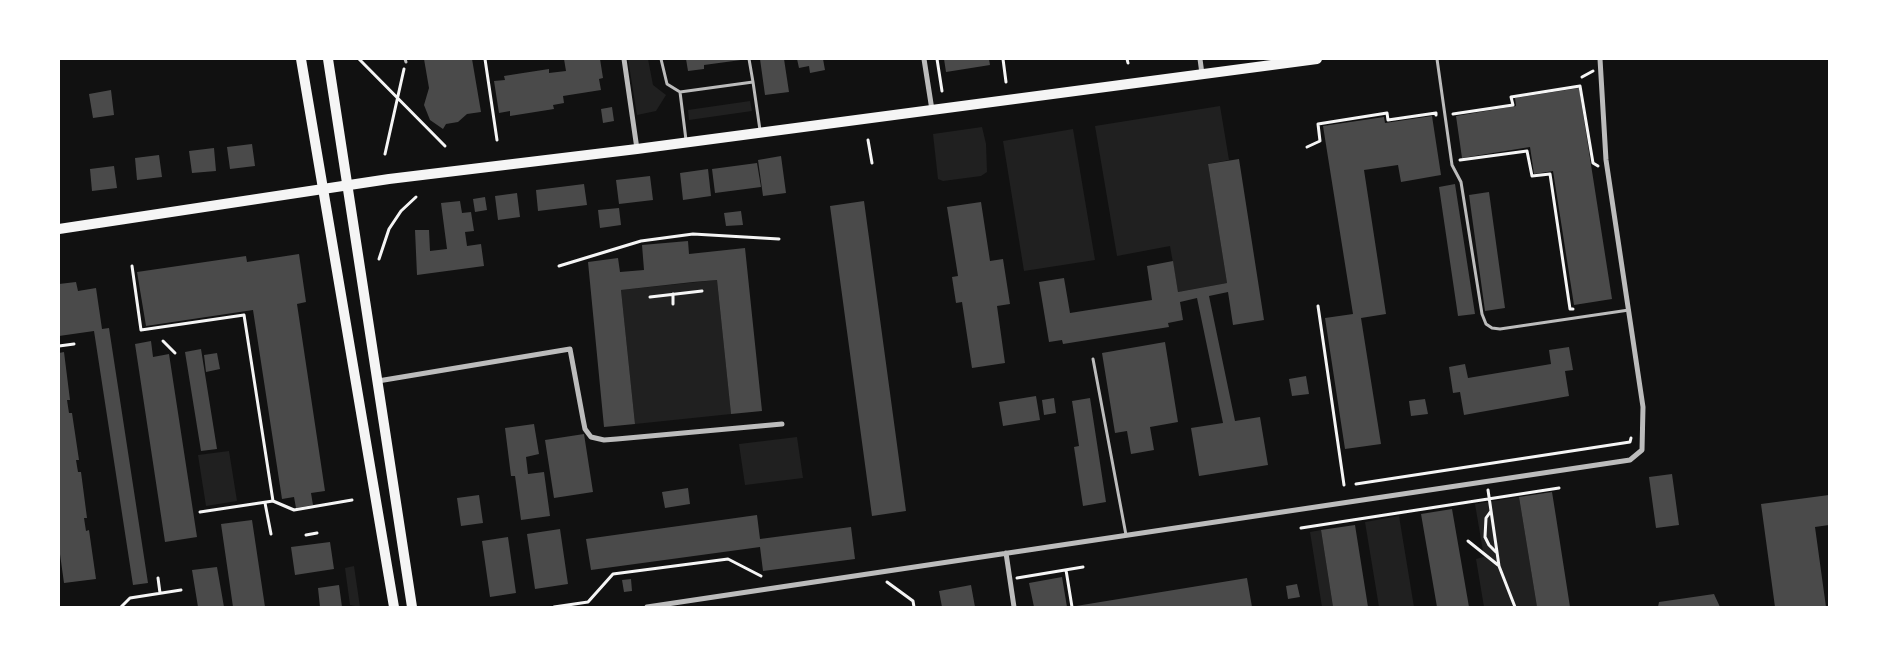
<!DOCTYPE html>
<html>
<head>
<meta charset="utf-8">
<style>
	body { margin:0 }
	#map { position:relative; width:1888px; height:666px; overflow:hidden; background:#111; font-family:Inter,sans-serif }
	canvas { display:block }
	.frame { position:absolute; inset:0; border:60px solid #fff; pointer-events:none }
</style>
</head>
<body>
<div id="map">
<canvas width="1888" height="666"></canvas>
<div class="frame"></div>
</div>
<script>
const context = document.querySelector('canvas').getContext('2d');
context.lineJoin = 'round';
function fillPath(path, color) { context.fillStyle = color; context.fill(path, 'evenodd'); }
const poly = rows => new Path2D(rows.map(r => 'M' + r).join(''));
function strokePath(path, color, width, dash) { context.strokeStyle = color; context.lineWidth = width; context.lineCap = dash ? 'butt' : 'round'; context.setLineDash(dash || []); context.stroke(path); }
fillPath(poly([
	[628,59,648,59,653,85,666,95,656,111,637,115],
	[750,101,752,111,689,120,688,110],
	[1220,106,1229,160,1208,164,1227,283,1178,292,1170,246,1117,256,1095,126],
	[982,127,986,144,987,172,981,176,943,181,938,179,933,134],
	[1073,129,1095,260,1024,271,1003,141],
	[717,280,731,414,635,424,621,290],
	[797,437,803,478,745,485,739,444],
	[229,451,237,501,206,506,198,455],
	[1519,497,1537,607,1484,607,1476,559,1484,557,1475,504],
	[1399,516,1414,607,1379,607,1365,522],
	[1321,530,1333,607,1322,607,1310,532],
	[354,566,360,607,350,605,345,568]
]), '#202020');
fillPath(poly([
	[424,59,472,59,481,112,467,114,458,122,446,124,443,129,430,120,424,105,429,88],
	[564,59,600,59,603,78,599,79,601,90,563,96,564,103,553,105,554,109,510,116,510,111,499,113,494,81,505,80,504,76,523,73,549,69,549,73,566,71],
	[686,59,741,59,741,60,704,65,704,69,688,71],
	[760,59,784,59,789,92,765,95],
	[797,59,823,59,825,70,810,73,809,66,799,68],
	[944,59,989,59,990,65,946,72],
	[1579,88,1612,299,1574,305,1553,171,1534,174,1530,147,1462,158,1456,116,1516,106,1515,98],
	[111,90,114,115,93,118,89,94],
	[612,107,614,121,603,123,601,109],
	[1432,116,1441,175,1401,182,1398,165,1364,170,1386,314,1361,318,1381,444,1345,449,1325,318,1353,314,1323,126,1384,117,1385,123],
	[252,144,255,166,230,169,227,147],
	[214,148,216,171,192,173,189,151],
	[159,155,162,177,137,180,135,158],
	[781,156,786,193,763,196,758,160],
	[1239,159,1264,320,1233,325,1228,292,1209,296,1235,421,1260,417,1268,465,1199,476,1191,428,1223,423,1197,298,1180,302,1183,320,1168,323,1169,327,1063,344,1062,340,1049,342,1039,282,1064,278,1070,313,1152,300,1147,266,1173,261,1178,292,1227,283,1208,164],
	[757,163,761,187,715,193,712,169],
	[114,166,117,188,92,191,90,169],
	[708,169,711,196,683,200,680,173],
	[650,176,653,200,619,204,616,180],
	[584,184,587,205,538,211,536,190],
	[1455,184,1475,314,1458,316,1439,187],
	[1489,192,1505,308,1485,311,1469,195],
	[517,193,520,217,498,220,495,196],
	[485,197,487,210,475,212,473,199],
	[460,201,462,213,471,212,474,231,465,232,467,246,481,244,484,266,417,275,415,230,429,230,430,251,447,249,441,203],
	[864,201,906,511,872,516,830,206],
	[981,202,990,261,1003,259,1010,304,997,306,1005,363,972,368,962,302,956,303,952,277,958,276,947,207],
	[619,208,621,225,600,228,598,210],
	[741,211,743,225,726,226,724,213],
	[688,241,689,254,745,248,762,411,731,414,717,280,693,282,621,290,635,424,604,427,588,262,618,258,620,272,644,270,642,245],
	[299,254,306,302,297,304,325,491,311,493,313,505,296,508,294,497,282,499,253,310,146,326,137,272,246,256,247,262],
	[76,282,78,291,96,288,102,329,109,328,148,583,133,585,94,331,59,336,59,284],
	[151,341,153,357,169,354,197,537,165,542,135,344],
	[1165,342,1178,422,1150,427,1154,450,1131,454,1127,431,1115,433,1102,353],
	[1569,347,1573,370,1565,371,1569,396,1464,415,1460,392,1453,393,1449,367,1465,364,1468,378,1551,364,1549,350],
	[201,349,217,449,201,451,185,352],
	[64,352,70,400,67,400,69,413,72,413,79,460,76,460,78,472,81,472,87,518,84,518,86,531,89,530,96,579,64,583,59,547,59,353],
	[217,353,220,369,206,372,204,355],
	[1306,376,1309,394,1292,396,1289,379],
	[1036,396,1040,420,1003,426,999,402],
	[1054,398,1056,413,1044,415,1042,400],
	[1090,398,1106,502,1083,506,1074,447,1079,446,1072,401],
	[1425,399,1428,414,1411,416,1409,401],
	[534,424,539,454,526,457,528,474,544,472,550,516,521,520,515,476,511,476,505,428],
	[584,434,593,492,554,498,545,440],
	[1672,474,1679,525,1656,528,1649,477],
	[688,488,690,504,665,508,662,492],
	[1552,492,1556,517,1570,607,1537,607,1519,497],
	[479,495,483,523,461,526,457,498],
	[1829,495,1829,525,1815,527,1826,607,1775,607,1761,504],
	[1452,509,1469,607,1437,607,1421,514],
	[757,515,760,539,851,527,855,559,763,571,760,547,591,570,586,539],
	[252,520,265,607,233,607,221,524],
	[1355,525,1368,607,1333,607,1321,530],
	[560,529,568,584,535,589,527,534],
	[508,537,516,593,490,597,482,541],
	[330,542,334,569,295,575,291,547],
	[217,567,224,607,198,607,192,570],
	[1062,577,1067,607,1034,607,1029,583],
	[1247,578,1252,607,1076,607,1076,606],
	[631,579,632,591,624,592,622,580],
	[1297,584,1300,597,1288,599,1286,586],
	[339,585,342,607,320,607,318,588],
	[971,585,975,607,942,607,939,591],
	[1714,594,1720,607,1658,607,1659,602]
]), '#4a4a4a');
strokePath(poly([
	[359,59,445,146],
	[485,59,497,140],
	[937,59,942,91],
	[1003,59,1006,82],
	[1127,59,1128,63],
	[1582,77,1593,71],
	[1453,114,1513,105,1511,97,1580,86,1593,163,1598,166],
	[868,140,872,163],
	[1307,147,1320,141,1318,124,1387,113,1388,120,1436,113,1436,115],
	[385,154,404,69],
	[1460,160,1527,151,1532,176,1550,174,1570,309,1573,309],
	[379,259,389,229,401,211,416,197],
	[132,266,141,330,244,315,273,501],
	[559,266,641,241,693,234,779,239],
	[673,294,673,304],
	[650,297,702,291],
	[1318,306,1344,485],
	[163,341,175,353],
	[59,346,74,344],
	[1356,484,1630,442,1631,438],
	[1488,490,1499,566,1515,607],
	[265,503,271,534],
	[1491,511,1486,518,1485,537,1489,545,1496,552],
	[200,512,273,501,294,510,352,500],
	[1301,528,1559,488],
	[306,535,317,533],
	[1468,541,1498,565],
	[1066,570,1072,607],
	[158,578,160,593],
	[1017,578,1083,567],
	[887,582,913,601,914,607],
	[121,607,130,598,181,590],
	[554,607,588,602,613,574,728,559,761,576]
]), '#f5f5f5', 3);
strokePath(poly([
	[405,59,406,62],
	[661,59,667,84,680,92],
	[749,59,753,82],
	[1437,59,1452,165,1461,182,1482,314,1486,324,1492,328,1500,329,1629,310],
	[686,140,680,92,753,82,760,130],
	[1093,359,1126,535]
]), '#bcbcbc', 3);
strokePath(poly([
	[624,59,637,149],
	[924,59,932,110],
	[1200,59,1202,74],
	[378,381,570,349,583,419,585,429,591,437,604,440,617,439,782,424],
	[1006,553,1014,607],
	[647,607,1630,460,1642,450,1643,407,1606,160,1600,59]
]), '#bcbcbc', 5);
strokePath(poly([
	[59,229,389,179,637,149,1317,59]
]), '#f5f5f5', 10);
strokePath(poly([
	[301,59,394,607],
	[328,59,412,607]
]), '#f5f5f5', 10);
</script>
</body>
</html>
